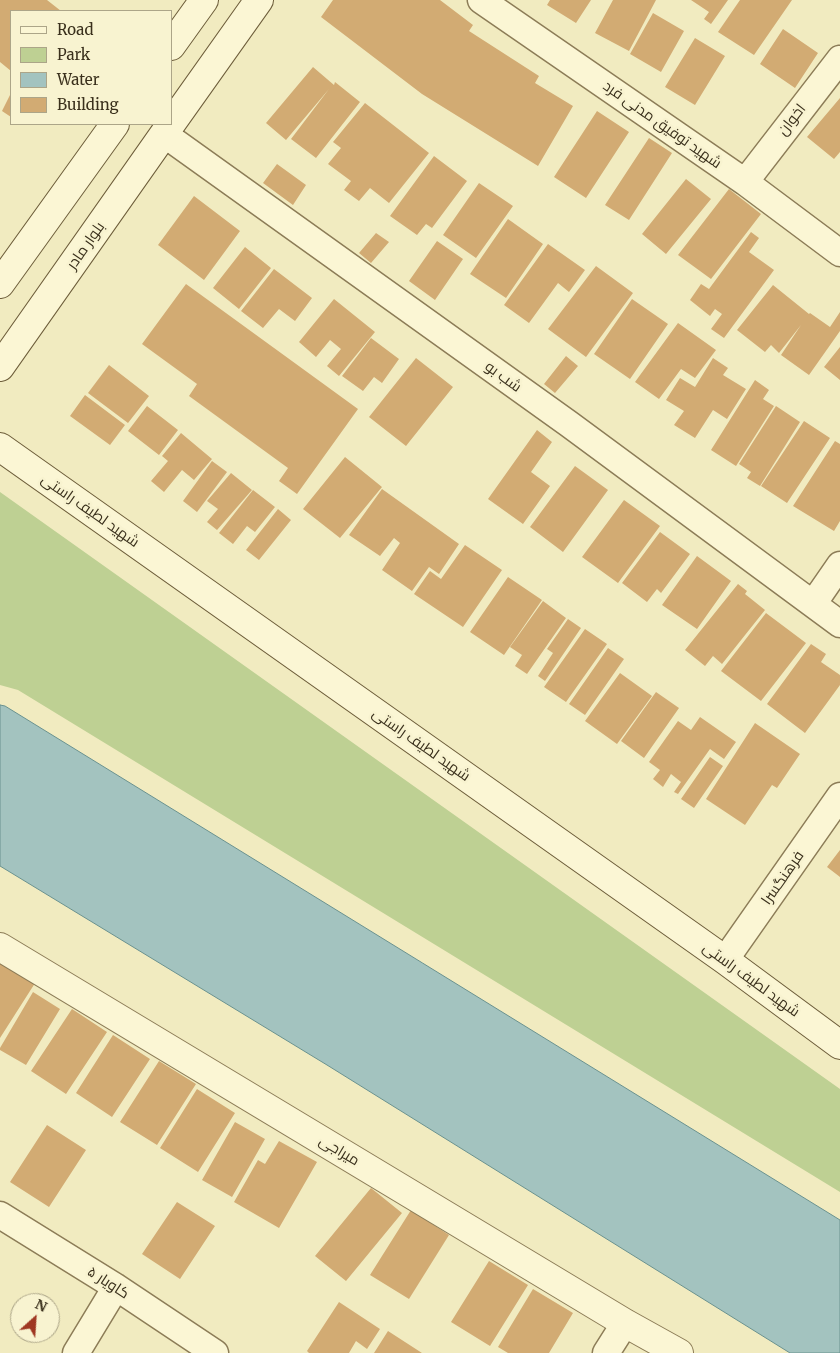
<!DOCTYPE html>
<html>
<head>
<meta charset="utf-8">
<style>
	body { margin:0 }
	#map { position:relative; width:840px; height:1353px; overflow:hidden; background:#f1ebc0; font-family:Merriweather,serif }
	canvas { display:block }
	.legend { position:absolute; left:10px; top:10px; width:162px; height:115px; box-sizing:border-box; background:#f8f3d0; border:1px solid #aca588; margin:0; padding:6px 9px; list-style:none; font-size:15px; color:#3a301c }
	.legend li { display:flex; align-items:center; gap:10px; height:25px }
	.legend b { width:25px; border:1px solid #aca588 }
	.north { position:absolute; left:10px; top:1293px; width:50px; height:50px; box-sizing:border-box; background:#f8f3d0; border:1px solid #aca588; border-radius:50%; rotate:26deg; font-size:14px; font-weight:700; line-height:20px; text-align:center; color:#3a301c }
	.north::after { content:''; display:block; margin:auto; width:18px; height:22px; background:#9f3722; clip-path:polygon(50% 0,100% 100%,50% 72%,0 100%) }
</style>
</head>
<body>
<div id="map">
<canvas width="840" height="1353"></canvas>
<ul class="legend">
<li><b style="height:6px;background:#fbf6d4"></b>Road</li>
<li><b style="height:14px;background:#bed093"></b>Park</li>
<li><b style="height:14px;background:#a3c3bf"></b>Water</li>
<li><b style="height:14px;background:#d2ab73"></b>Building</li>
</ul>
<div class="north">N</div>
</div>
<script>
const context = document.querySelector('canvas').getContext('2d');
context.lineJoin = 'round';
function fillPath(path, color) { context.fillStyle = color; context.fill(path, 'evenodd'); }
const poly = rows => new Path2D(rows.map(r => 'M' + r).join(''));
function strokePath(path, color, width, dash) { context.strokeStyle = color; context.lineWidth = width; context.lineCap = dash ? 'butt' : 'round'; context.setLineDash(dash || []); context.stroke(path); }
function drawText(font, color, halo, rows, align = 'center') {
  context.font = font + ' Merriweather,Cairo,serif'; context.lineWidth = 5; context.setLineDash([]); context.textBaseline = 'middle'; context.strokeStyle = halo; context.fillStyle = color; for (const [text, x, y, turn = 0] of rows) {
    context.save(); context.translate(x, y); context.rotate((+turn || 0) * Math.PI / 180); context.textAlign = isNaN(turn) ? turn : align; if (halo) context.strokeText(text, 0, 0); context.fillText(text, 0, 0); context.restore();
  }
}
fillPath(poly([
	[0,492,840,1089,840,1192,18,690,0,685]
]), '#bed093');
const water = poly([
	[0,705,5,706,840,1220,840,1353,790,1353,327,1065,0,866,0,705]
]);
fillPath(water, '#a3c3bf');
strokePath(water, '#6a928f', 1);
fillPath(poly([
	[0,0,47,0,61,11,11,11,11,71,0,62],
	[333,0,440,0,473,25,469,31,539,76,535,83,573,106,538,166,422,94,321,17],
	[550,0,591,0,576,23,547,5],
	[613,0,656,0,629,51,595,33],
	[691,0,728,0,711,24,704,19,709,12],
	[740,0,792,0,754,55,718,32],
	[653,13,684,31,661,72,630,54],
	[783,29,818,53,795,88,760,64],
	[695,38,725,56,695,105,665,87],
	[313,67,334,85,335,82,360,102,316,158,291,139,329,89,286,140,266,123],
	[11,93,11,117,2,111],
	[840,98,840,152,834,159,807,137],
	[365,103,429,153,389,203,370,188,359,201,344,190,351,181,328,164,341,148,333,142],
	[597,111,629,132,586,198,554,177],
	[649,138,672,153,629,220,605,205],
	[434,156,467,181,432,228,426,224,417,235,390,216],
	[277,164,306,185,293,205,263,183],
	[686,179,711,199,666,254,642,234],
	[479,183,513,206,476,258,443,235],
	[729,189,761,214,711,279,678,255],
	[194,196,240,231,204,280,158,245],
	[508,219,543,244,506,298,470,274],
	[751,232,759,238,749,252,774,270,724,338,711,329,722,314,715,309,710,316,690,300,701,284,709,289],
	[376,233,389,242,371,263,359,253],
	[437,241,463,259,435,300,409,281],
	[548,244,585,270,569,292,558,283,529,323,504,305],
	[245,247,271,268,239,309,213,288],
	[596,266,633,293,586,357,548,329],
	[274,269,312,298,295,321,279,309,263,328,241,311],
	[186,284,358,409,297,494,279,481,288,468,189,396,197,384,142,344],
	[773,285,809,314,810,313,830,327,840,312,840,331,809,375,781,355,801,325,779,353,771,345,765,352,737,330],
	[334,299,375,332,339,376,327,366,341,349,330,340,316,357,299,342],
	[632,299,668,324,630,379,594,354],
	[678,323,716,350,695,378,681,369,659,399,635,382],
	[371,338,399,359,382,383,374,377,363,391,342,376],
	[840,347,840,380,824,367],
	[566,356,578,366,555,393,544,384],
	[416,358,453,387,406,446,369,417],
	[713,358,728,368,723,375,746,389,727,419,713,410,695,438,674,425,684,411,666,400,680,378,695,387],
	[109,365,149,396,128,423,88,393],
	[755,380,769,390,763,399,774,406,736,466,711,450],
	[85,395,125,425,110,445,70,416],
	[147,406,178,430,159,455,128,431],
	[776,406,800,422,760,486,747,478,751,472,739,464],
	[804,421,830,438,787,503,761,486],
	[537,430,552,442,531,472,550,486,523,524,488,499],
	[181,433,212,459,194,480,182,470,164,492,151,481,168,461,162,456],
	[835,441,840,444,840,521,834,531,793,506],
	[345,457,382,487,340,538,303,509],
	[212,461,227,472,197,512,183,501],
	[575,466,608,490,563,552,530,527],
	[231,473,252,490,217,530,207,522,218,509,207,501],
	[382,489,459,544,439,574,429,567,412,591,382,570,400,543,394,538,380,556,349,535],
	[253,490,275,507,255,532,247,526,233,544,219,533],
	[624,500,660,526,618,583,582,557],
	[278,509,291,520,259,560,246,550],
	[660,532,690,554,661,593,657,589,647,602,622,583],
	[465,545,502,570,463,627,414,594,430,571,441,579],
	[697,556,731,581,697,629,662,605],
	[508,577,542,600,504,655,470,632],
	[738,584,747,591,745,594,765,610,722,664,713,656,705,666,685,650],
	[543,601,566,618,527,674,515,666,522,655,510,647],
	[766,613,806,643,761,701,721,671],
	[568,619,581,628,545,681,538,676,553,653,547,649],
	[585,629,607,644,566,702,544,687],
	[811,644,826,654,821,662,840,675,840,685,805,733,767,704],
	[608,648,624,659,585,715,569,704],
	[620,673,652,696,617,744,585,721],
	[656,692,679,708,644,758,621,741],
	[700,717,736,742,724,759,710,749,678,794,674,792,681,782,671,774,663,787,653,779,660,770,649,762,678,721,691,730],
	[755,723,800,754,777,788,772,785,745,825,706,799],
	[710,757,723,766,694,808,681,799],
	[840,850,840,877,827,867],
	[0,957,37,980,0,1038],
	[33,992,60,1009,26,1065,0,1050,0,1048],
	[72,1009,107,1032,66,1094,31,1071],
	[113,1035,150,1059,112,1117,76,1093],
	[159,1061,196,1084,157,1145,120,1122],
	[197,1089,235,1113,198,1172,160,1148],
	[235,1122,265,1139,232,1197,202,1180],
	[47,1125,86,1150,49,1207,10,1182],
	[279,1141,317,1162,279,1228,234,1202,258,1160,265,1164],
	[371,1188,402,1213,346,1281,315,1256],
	[177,1202,215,1226,180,1279,142,1254],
	[411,1210,449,1235,409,1299,370,1275],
	[489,1261,528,1285,490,1346,451,1322],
	[533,1289,573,1313,549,1353,508,1353,498,1347],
	[339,1302,380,1329,367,1349,356,1341,349,1353,309,1353,307,1351],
	[388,1331,422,1353,374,1353]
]), '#d2ab73');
const minor = poly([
	[481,0,745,182,840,253],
	[164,134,569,424,840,624],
	[745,182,840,59],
	[813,604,840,565],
	[725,960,840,796],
	[0,1215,116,1287,215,1353],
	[76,1353,116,1287],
	[606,1353,625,1323]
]);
const tertiary = poly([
	[0,947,625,1323,679,1353]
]);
const secondary = poly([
	[171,46,204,0],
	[171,124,259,0],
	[0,284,115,124],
	[0,367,171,124],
	[0,447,725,960,840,1045]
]);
strokePath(minor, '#8c7c57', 29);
strokePath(tertiary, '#8c7c57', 30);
strokePath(secondary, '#6d5d3a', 30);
strokePath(minor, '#fbf6d4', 26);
strokePath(tertiary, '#fbf6d4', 28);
strokePath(secondary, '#fbf6d4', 28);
drawText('15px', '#3a301c', '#f8f3d0', [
	["اخوان",792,120,-52],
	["شهید توفیق مدنی فرد",662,125,35],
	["بلوار مادر",86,246,-55],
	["شب بو",503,377,36],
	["شهید لطیف راستی",90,511,35],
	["شهید لطیف راستی",421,745,35],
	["فرهنگسرا",783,878,-55],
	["شهید لطیف راستی",751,980,36],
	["میراجی",339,1151,31],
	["کاویار ۵",108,1283,33]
]);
</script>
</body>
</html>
